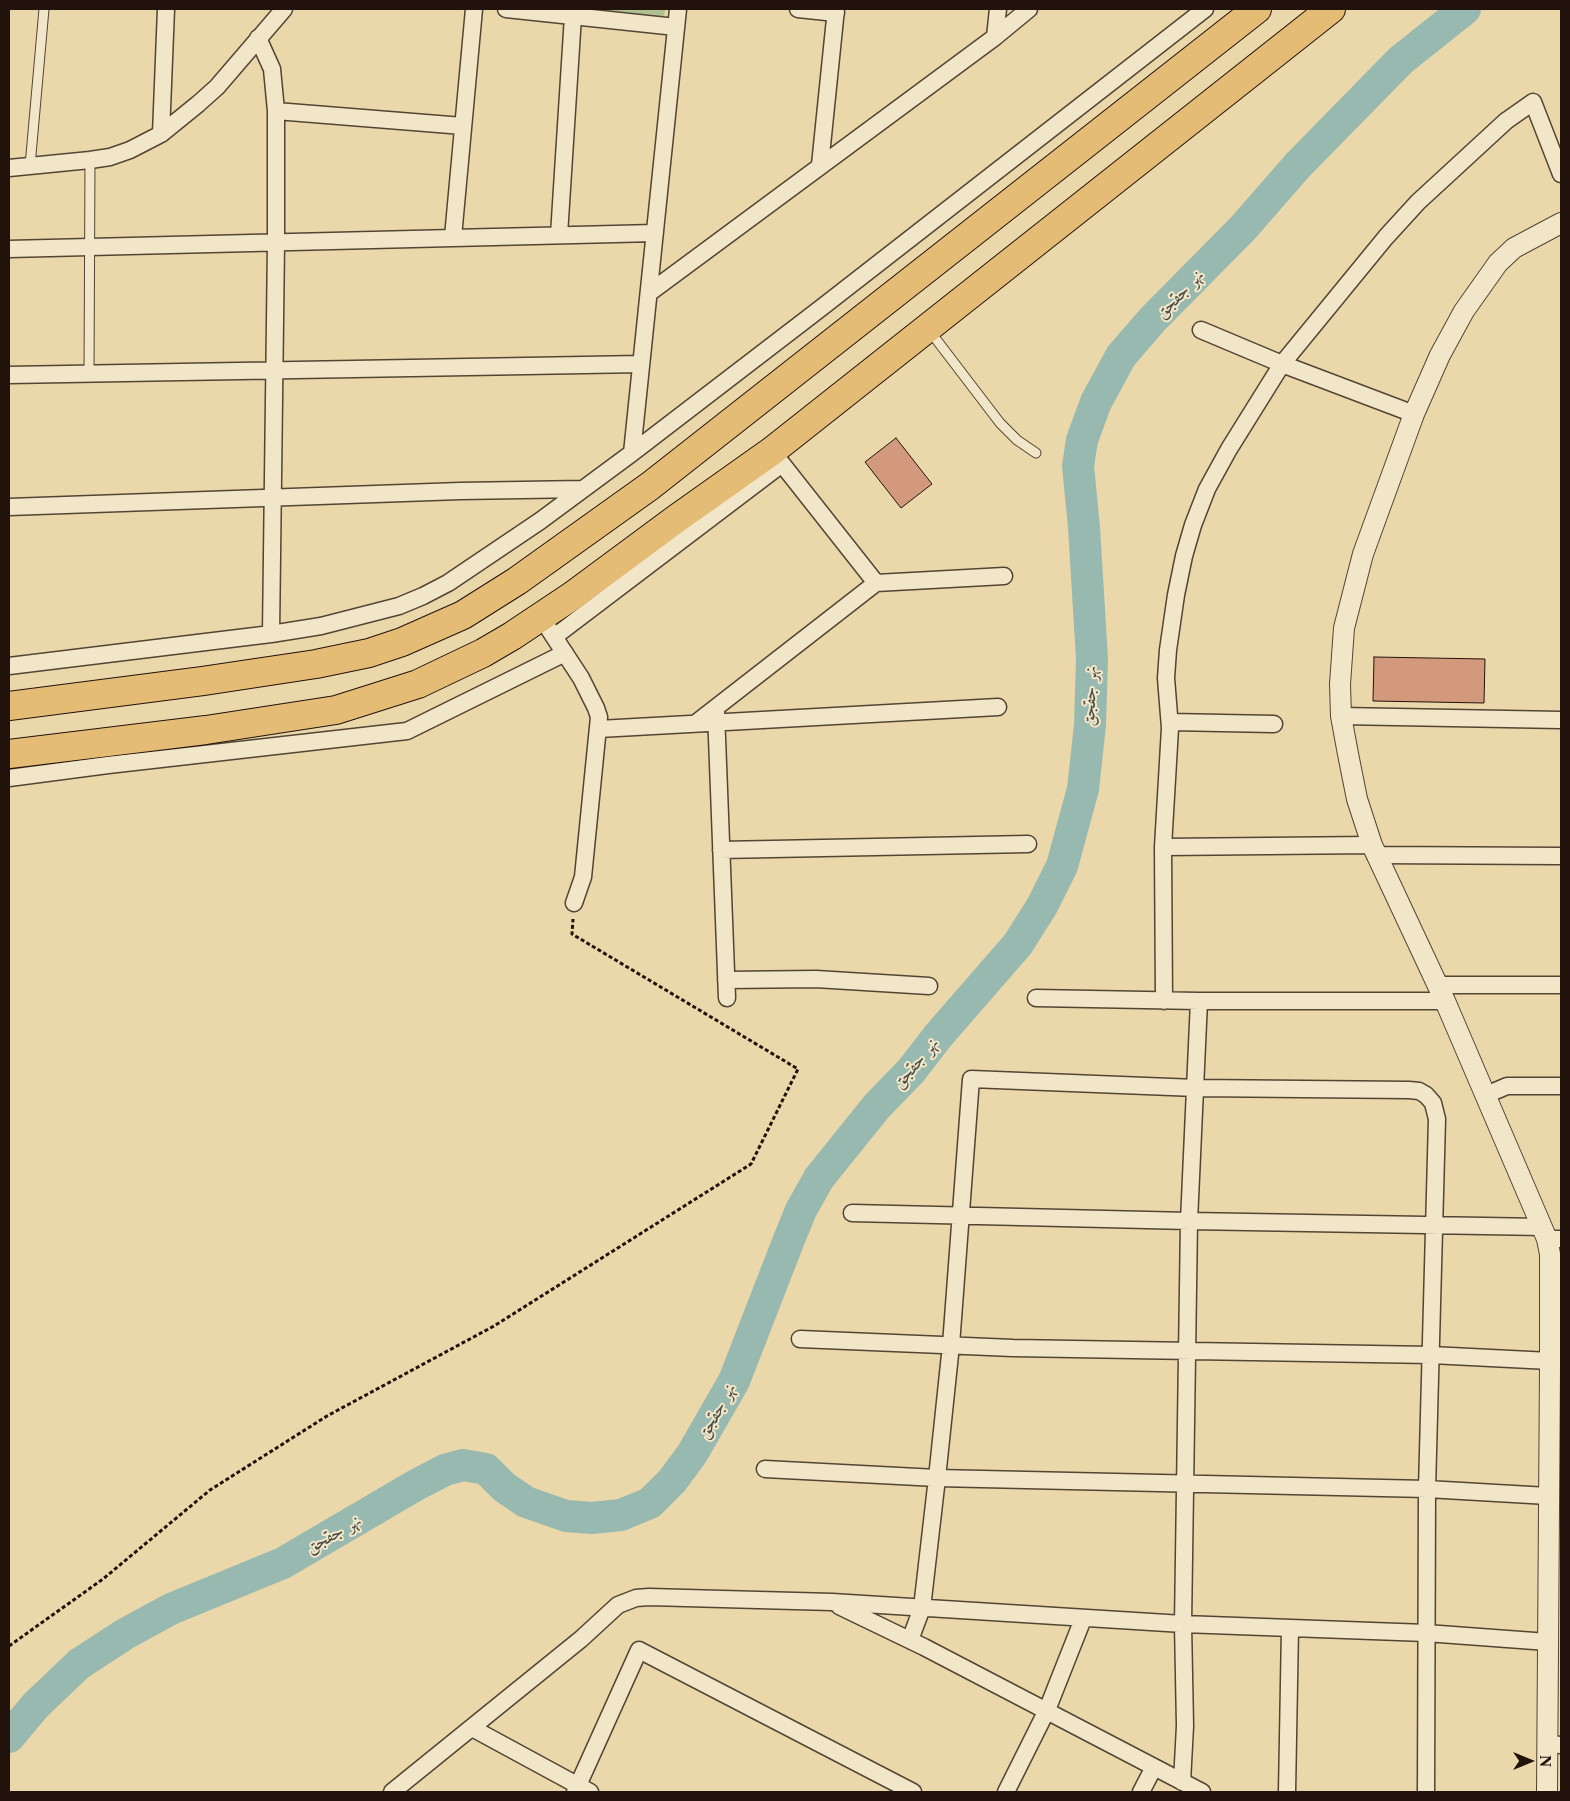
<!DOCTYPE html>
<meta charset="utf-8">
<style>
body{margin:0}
#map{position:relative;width:1570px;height:1801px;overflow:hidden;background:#ead8ab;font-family:"Libre Caslon Text",serif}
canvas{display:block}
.frame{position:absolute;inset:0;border:10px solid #21120c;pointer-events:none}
.north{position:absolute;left:1505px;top:1736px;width:50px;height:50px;-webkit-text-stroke:4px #f1e6c8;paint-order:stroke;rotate:90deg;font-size:14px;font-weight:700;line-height:20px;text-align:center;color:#21120c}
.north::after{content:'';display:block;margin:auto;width:18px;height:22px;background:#21120c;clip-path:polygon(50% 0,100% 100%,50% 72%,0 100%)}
</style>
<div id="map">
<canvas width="1570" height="1801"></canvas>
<div class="frame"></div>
<div class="north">N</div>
</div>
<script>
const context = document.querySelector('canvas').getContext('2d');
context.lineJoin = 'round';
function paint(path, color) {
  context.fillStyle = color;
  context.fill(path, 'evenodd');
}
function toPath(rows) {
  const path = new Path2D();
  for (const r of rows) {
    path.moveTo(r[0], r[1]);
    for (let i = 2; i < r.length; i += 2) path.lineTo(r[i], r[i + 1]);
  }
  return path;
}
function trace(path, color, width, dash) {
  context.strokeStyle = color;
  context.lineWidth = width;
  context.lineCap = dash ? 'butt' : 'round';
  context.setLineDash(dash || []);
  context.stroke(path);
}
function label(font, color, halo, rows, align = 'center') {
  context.font = font + ' "Libre Caslon Text",Amiri,serif';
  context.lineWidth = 4;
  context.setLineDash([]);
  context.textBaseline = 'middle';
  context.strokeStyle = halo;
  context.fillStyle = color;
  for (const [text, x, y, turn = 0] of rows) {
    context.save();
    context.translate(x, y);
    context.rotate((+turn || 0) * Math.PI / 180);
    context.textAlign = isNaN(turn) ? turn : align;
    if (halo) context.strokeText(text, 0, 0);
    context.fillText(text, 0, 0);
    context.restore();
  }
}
paint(toPath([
 [609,9,665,9,664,19,608,13]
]), '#b0c08e');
trace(toPath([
 [9,1737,36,1705,79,1664,125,1634,171,1609,283,1563,416,1485,445,1470,463,1465,486,1469,504,1487,526,1502,566,1516,592,1518,621,1515,650,1503,672,1481,692,1454,734,1381,788,1242,801,1210,819,1178,877,1106,911,1071,938,1036,1018,944,1042,906,1062,866,1083,789,1090,725,1092,659,1084,527,1078,466,1082,440,1096,402,1121,356,1153,319,1243,228,1298,165,1401,60,1465,9]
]), '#98b9af', 32);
const building = toPath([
 [896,438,932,484,901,508,865,462,896,438],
 [1374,657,1485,659,1484,703,1373,701,1374,657]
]);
paint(building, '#d3997c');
trace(building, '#21120c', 1);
const service = toPath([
 [30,166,44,9],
 [929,330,1000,423,1017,440,1036,453],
 [89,374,90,160]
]);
const minor = toPath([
 [506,9,676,27],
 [798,9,836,13],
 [995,37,998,9],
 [258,38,272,69,276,111,276,243,271,634],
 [276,111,463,126],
 [161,134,166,9],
 [820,165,836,9],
 [9,168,90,160,110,157,130,150,161,134,198,104,217,87,284,9],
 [559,235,573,16],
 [453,237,474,9],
 [9,249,655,233],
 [649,293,995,37,1029,9],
 [1201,330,1282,364,1414,414],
 [9,375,641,364],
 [632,453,678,9],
 [775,455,876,583],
 [9,507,460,491,583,489],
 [541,617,581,678,596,708,599,717,583,877,574,903],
 [554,637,782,464],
 [9,666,271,634,321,626,399,606,423,596,448,583,540,521,632,453,821,308,1205,9],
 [716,712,727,998],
 [1341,716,1561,720],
 [1170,722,1274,724],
 [696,723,876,583,1004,576],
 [599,729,998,707],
 [9,778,108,765,407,731,565,653],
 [1163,847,1372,845],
 [721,850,1028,844],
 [1375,855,1561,856],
 [726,980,816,979,929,986],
 [1437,985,1561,985],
 [1036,998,1199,1001,1445,1001],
 [1164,1001,1163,847,1170,728,1166,678,1168,650,1176,595,1184,556,1193,525,1207,489,1229,449,1282,364,1386,237,1418,202,1506,121,1533,102,1561,174],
 [1486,1095,1507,1086,1561,1086],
 [852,1213,1189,1221,1543,1227],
 [1547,1239,1561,1239],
 [800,1339,1013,1348,1431,1355,1550,1361],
 [765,1469,937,1478,1427,1489,1548,1496],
 [839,1606,924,1647,1202,1792],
 [910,1640,922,1608,937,1478,951,1345,971,1079,1196,1088,1409,1090,1419,1091,1426,1095,1433,1103,1437,1119,1427,1489,1426,1792],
 [472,1728,590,1792],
 [1548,1744,1561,1745],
 [1182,1782,1185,1726,1183,1624,1189,1221,1199,1001],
 [392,1792,581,1639,618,1605,636,1598,649,1597,832,1602,1183,1624,1426,1633,1548,1642],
 [575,1792,639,1650,913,1792],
 [1006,1792,1047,1710,1083,1619],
 [1141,1792,1154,1767],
 [1287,1792,1290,1628]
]);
const tertiary = toPath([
 [1547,1792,1550,1367,1550,1254,1547,1239,1445,1001,1372,845,1357,799,1348,754,1341,716,1340,684,1344,628,1363,554,1414,414,1440,355,1464,311,1498,263,1514,248,1561,223]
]);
const trunk = toPath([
 [9,706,203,681,316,664,369,653,402,642,463,615,517,581,650,486,1257,9],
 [9,754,206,730,336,710,418,684,483,653,512,636,572,596,676,519,772,451,1331,9]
]);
trace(service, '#534434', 11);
trace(minor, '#534434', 19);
trace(tertiary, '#534434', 22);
trace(trunk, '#21120c', 30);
trace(toPath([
 [9,1646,103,1579,210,1490,327,1416,494,1326,751,1164,798,1069,572,934,573,919]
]), '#21120c', 3, [4, 2.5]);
trace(service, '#f1e6c8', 9);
trace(minor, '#f1e6c8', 16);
trace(tertiary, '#f1e6c8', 20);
trace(trunk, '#e5bc76', 28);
label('italic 18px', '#4b4c45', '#f1e6c8', [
 ["نهر جقجق",1180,294,-46],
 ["نهر جقجق",1090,696,-88],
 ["نهر جقجق",916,1063,-50],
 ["نهر جقجق",717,1411,-61],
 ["نهر جقجق",334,1534,-30]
]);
</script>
